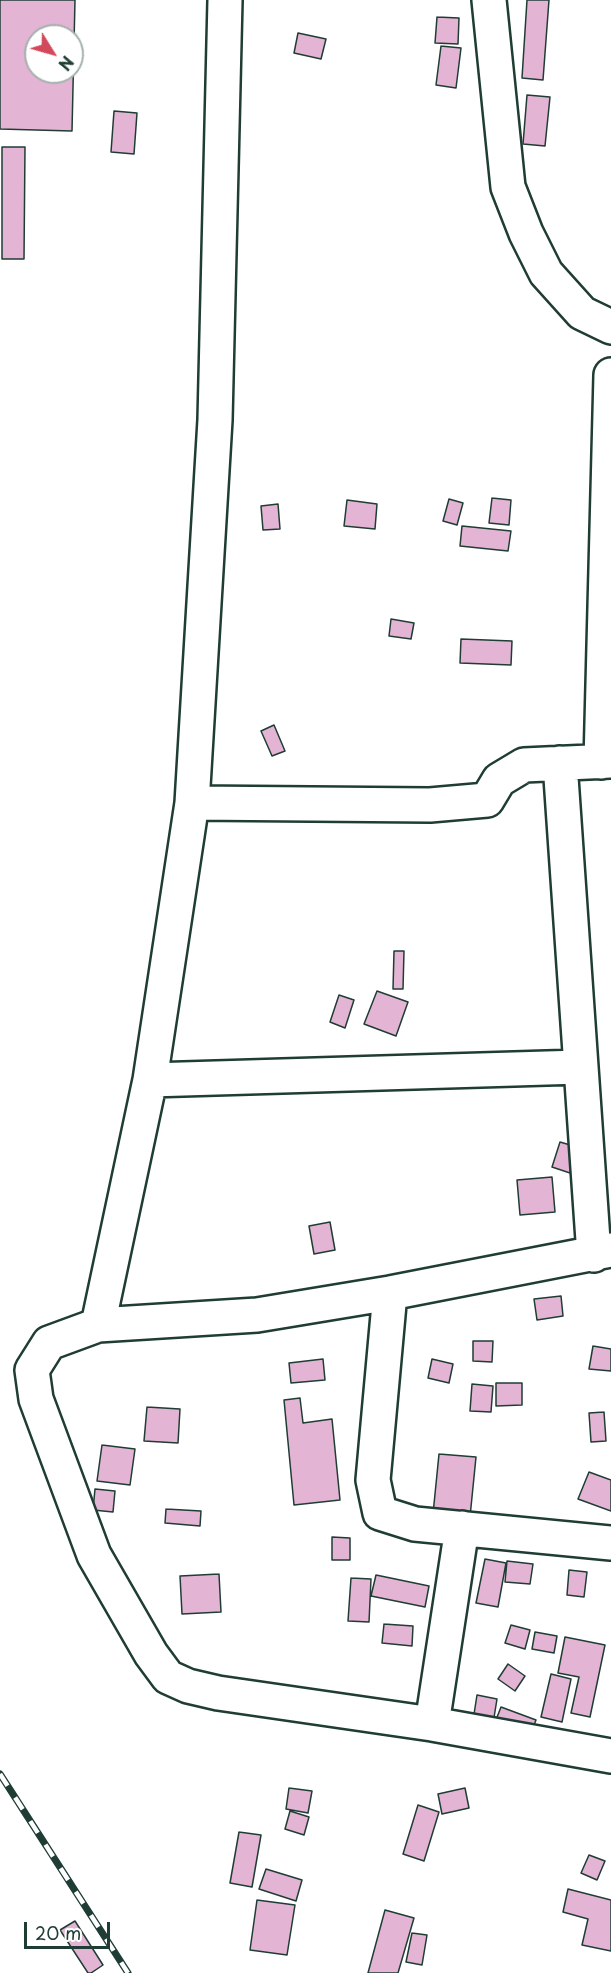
<!DOCTYPE html>
<style>
body{margin:0}
#map{position:relative;width:611px;height:1973px;overflow:hidden;background:#fff;font-family:"Playpen Sans",sans-serif}
canvas{display:block}
.north{position:absolute;left:24px;top:24px;width:60px;height:60px;box-sizing:border-box;background:#fff;border:2px solid #a5b1ae;border-radius:50%;rotate:127deg;font-size:16px;font-weight:700;line-height:24px;text-align:center;color:#1f3d34}
.north::after{content:'';display:block;margin:auto;width:21px;height:27px;background:#d1495b;clip-path:polygon(50% 0,100% 100%,50% 72%,0 100%)}
.scale{position:absolute;left:24px;top:1922px;width:86px;height:27px;box-sizing:border-box;border:3px solid #1f3d34;border-top:0;padding-left:8px;font-size:18px;line-height:21px;white-space:nowrap;color:#1f3d34;-webkit-text-stroke:4px #fff;paint-order:stroke}
</style>
<div id="map">
<canvas width="611" height="1973"></canvas>
<div class="north">N</div>
<div class="scale">20 m</div>
</div>
<script>
const context = document.querySelector('canvas').getContext('2d');
context.lineJoin = 'round';
function paint(path, color) {
  context.fillStyle = color;
  context.fill(path, 'evenodd');
}
function toPath(rows) {
  const path = new Path2D();
  for (const r of rows) {
    path.moveTo(r[0], r[1]);
    for (let i = 2; i < r.length; i += 2) path.lineTo(r[i], r[i + 1]);
  }
  return path;
}
function trace(path, color, width, dash) {
  context.strokeStyle = color;
  context.lineWidth = width;
  context.lineCap = dash ? 'butt' : 'round';
  context.setLineDash(dash || []);
  context.stroke(path);
}
const building = toPath([
 [0,0,75,0,72,131,0,129,0,0],
 [36,36,72,36,72,72,36,72,36,36],
 [527,0,549,0,543,80,522,78,527,0],
 [437,17,459,18,458,44,435,43,437,17],
 [298,33,326,39,321,59,294,53,298,33],
 [441,46,461,48,456,88,436,85,441,46],
 [527,95,550,97,545,146,523,144,527,95],
 [114,111,137,113,134,154,111,152,114,111],
 [2,147,25,147,24,259,2,259,2,147],
 [492,498,511,500,509,525,489,523,492,498],
 [449,499,463,503,457,525,443,521,449,499],
 [347,500,377,504,375,529,344,526,347,500],
 [278,504,280,529,263,530,261,506,278,504],
 [462,526,511,531,508,551,460,546,462,526],
 [391,619,414,623,411,639,389,636,391,619],
 [461,639,512,641,511,665,460,663,461,639],
 [274,725,285,751,272,756,261,731,274,725],
 [394,951,404,951,403,989,393,989,394,951],
 [377,991,408,1002,396,1036,364,1024,377,991],
 [339,995,354,1000,345,1028,330,1022,339,995],
 [560,1142,577,1147,570,1173,552,1167,560,1142],
 [552,1177,555,1212,520,1215,517,1180,552,1177],
 [330,1222,335,1250,314,1254,309,1226,330,1222],
 [561,1296,563,1316,537,1320,534,1299,561,1296],
 [473,1341,493,1341,492,1362,473,1361,473,1341],
 [593,1346,611,1349,611,1371,589,1369,593,1346],
 [323,1359,325,1380,291,1383,289,1363,323,1359],
 [432,1359,453,1364,449,1383,428,1378,432,1359],
 [496,1383,522,1383,522,1405,496,1406,496,1383],
 [472,1384,493,1386,491,1412,470,1411,472,1384],
 [300,1398,303,1423,332,1419,340,1500,294,1505,284,1400,300,1398],
 [147,1407,180,1409,178,1443,144,1441,147,1407],
 [604,1412,606,1441,591,1442,589,1413,604,1412],
 [102,1445,135,1449,130,1485,97,1481,102,1445],
 [439,1454,476,1457,470,1517,433,1514,439,1454],
 [589,1472,611,1480,611,1511,578,1499,589,1472],
 [95,1489,115,1491,113,1512,93,1510,95,1489],
 [166,1509,201,1511,200,1526,165,1523,166,1509],
 [332,1537,350,1538,350,1560,332,1560,332,1537],
 [485,1559,506,1563,498,1607,476,1603,485,1559],
 [507,1561,533,1564,530,1584,505,1582,507,1561],
 [569,1570,587,1572,584,1597,567,1595,569,1570],
 [219,1574,221,1612,182,1614,180,1576,219,1574],
 [376,1575,429,1586,425,1607,371,1596,376,1575],
 [351,1578,371,1579,369,1622,348,1621,351,1578],
 [384,1624,413,1626,412,1646,382,1643,384,1624],
 [511,1625,530,1630,525,1649,505,1643,511,1625],
 [535,1632,557,1636,554,1653,532,1649,535,1632],
 [565,1637,605,1645,590,1717,571,1713,579,1677,558,1673,565,1637],
 [508,1664,525,1676,515,1691,498,1679,508,1664],
 [551,1674,571,1679,562,1722,541,1717,551,1674],
 [477,1695,497,1699,492,1730,472,1727,477,1695],
 [501,1707,536,1720,529,1738,494,1725,501,1707],
 [289,1788,312,1791,308,1813,286,1809,289,1788],
 [465,1788,469,1808,442,1814,438,1794,465,1788],
 [418,1805,439,1812,424,1861,403,1854,418,1805],
 [290,1811,309,1817,304,1835,285,1829,290,1811],
 [239,1832,261,1835,252,1887,230,1883,239,1832],
 [589,1855,605,1861,597,1880,581,1873,589,1855],
 [266,1869,302,1880,296,1901,259,1889,266,1869],
 [568,1889,611,1900,611,1951,582,1945,588,1919,563,1912,568,1889],
 [257,1900,295,1905,287,1955,250,1950,257,1900],
 [385,1910,414,1918,398,1973,368,1973,385,1910],
 [75,1921,103,1965,91,1973,88,1973,60,1930,75,1921],
 [412,1933,427,1935,422,1965,406,1962,412,1933]
]);
paint(building, '#e4b4d4');
trace(building, '#1f3d34', 1.5);
const minor = toPath([
 [489,0,508,187,526,233,546,273,582,313,611,327],
 [601,762,611,375],
 [560,763,594,1255],
 [192,803,430,805,487,800,499,780,524,765,611,761],
 [150,1080,580,1067],
 [611,1250,390,1293,257,1315,98,1325,49,1343,32,1370,36,1399,94,1555,151,1654,168,1677,188,1686,218,1693,432,1724,611,1756],
 [390,1293,373,1480,380,1513,415,1524,611,1543],
 [98,1325,150,1080,192,803,215,420,225,0],
 [432,1724,462,1528]
]);
trace(minor, '#1f3d34', 38);
trace(minor, '#fff', 33);
const rail = toPath([
 [0,1774,128,1973]
]);
trace(rail, '#1f3d34', 7);
trace(rail, '#fff', 4.5, [14]);
</script>
